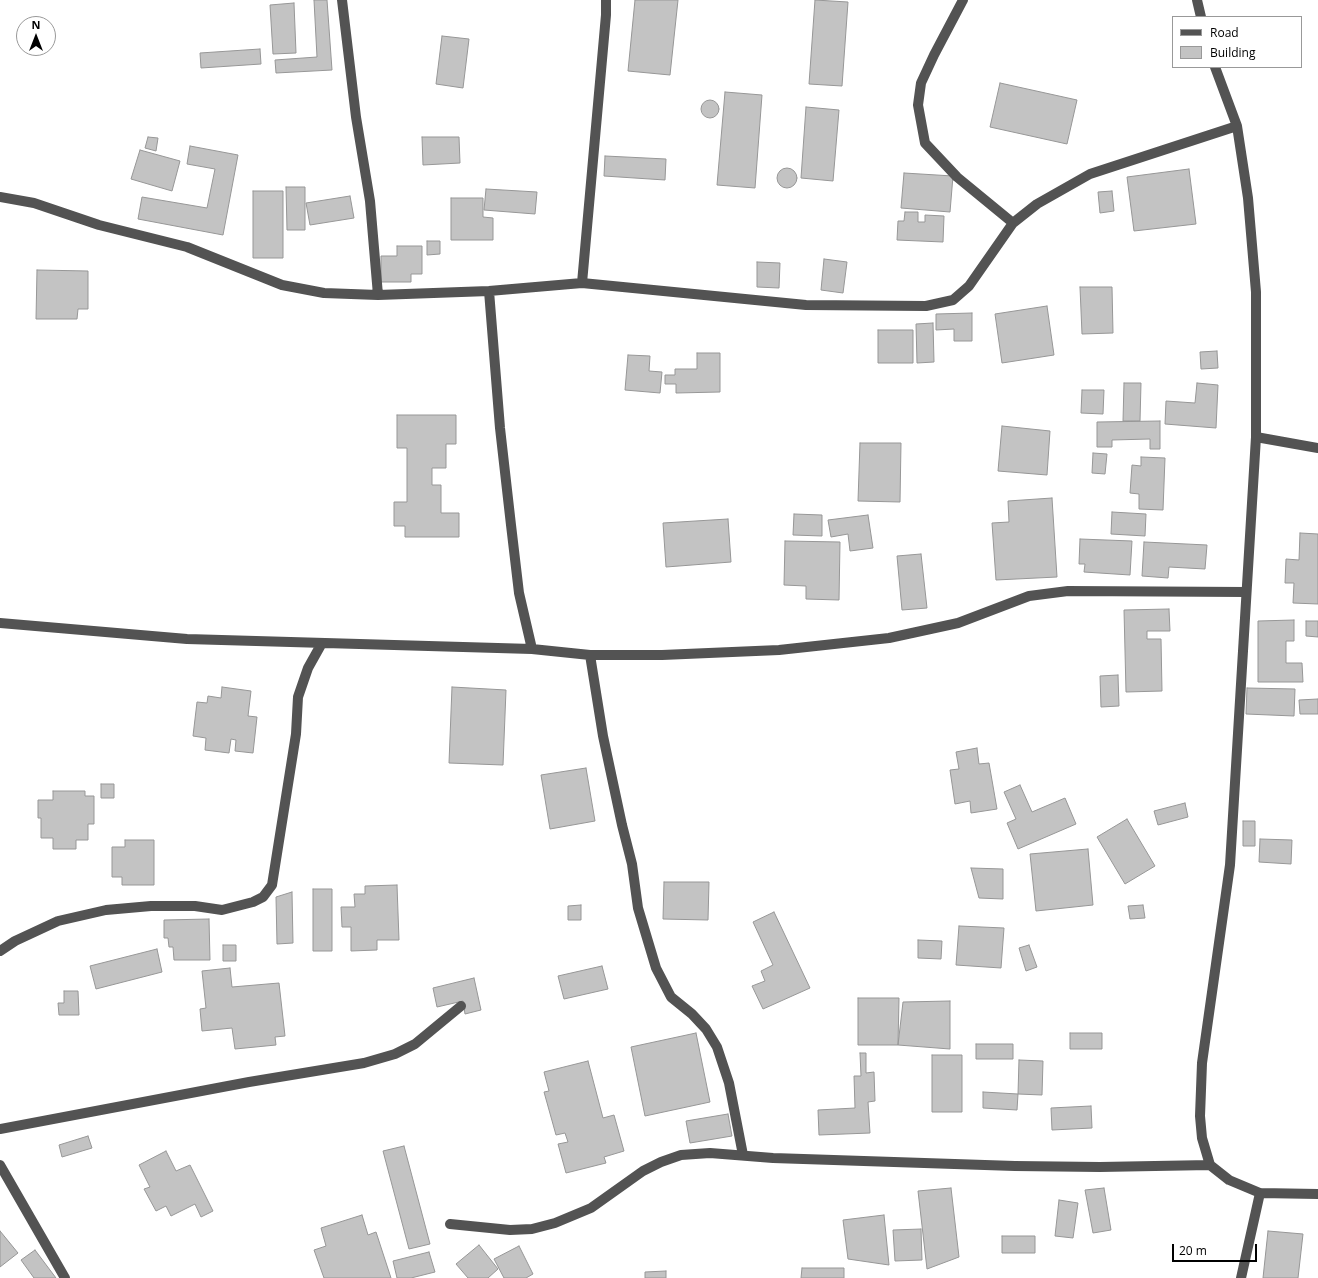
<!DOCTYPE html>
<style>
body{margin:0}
#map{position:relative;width:1318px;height:1278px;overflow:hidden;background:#fff;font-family:"Open Sans",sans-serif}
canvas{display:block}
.legend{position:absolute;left:1172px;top:16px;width:130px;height:52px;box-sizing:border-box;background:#fff;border:1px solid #999;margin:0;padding:5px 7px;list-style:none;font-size:12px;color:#000}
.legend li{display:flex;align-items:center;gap:8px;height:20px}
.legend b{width:20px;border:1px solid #999}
.north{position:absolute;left:16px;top:16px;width:40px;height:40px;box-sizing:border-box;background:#fff;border:1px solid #999;border-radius:50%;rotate:0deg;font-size:11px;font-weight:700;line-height:16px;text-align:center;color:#000}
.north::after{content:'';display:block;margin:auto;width:14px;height:18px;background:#000;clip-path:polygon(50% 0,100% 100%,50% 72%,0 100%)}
.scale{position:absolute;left:1172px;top:1244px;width:85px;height:18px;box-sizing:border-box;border:2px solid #000;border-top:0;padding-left:5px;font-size:12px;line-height:14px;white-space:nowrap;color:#000;-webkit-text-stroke:3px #fff;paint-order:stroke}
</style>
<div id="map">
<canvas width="1318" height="1278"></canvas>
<ul class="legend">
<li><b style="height:5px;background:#535353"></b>Road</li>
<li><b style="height:11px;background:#c3c3c3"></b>Building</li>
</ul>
<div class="north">N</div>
<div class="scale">20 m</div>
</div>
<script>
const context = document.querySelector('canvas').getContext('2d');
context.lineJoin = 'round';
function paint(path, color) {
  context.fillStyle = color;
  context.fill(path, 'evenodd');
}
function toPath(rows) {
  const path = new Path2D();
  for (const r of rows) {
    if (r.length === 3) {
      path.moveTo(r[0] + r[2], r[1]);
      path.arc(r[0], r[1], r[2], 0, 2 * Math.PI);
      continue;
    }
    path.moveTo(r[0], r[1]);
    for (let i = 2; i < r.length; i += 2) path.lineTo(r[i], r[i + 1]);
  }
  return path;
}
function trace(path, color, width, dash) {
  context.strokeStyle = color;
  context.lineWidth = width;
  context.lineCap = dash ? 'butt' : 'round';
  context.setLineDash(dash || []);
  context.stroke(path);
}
const building = toPath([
 [314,0,327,0,332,70,276,73,275,60,317,57,314,0],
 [635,0,678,0,670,75,628,71,635,0],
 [815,0,848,2,842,86,809,84,815,0],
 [294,3,296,53,273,54,270,5,294,3],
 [442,36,469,39,463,88,436,84,442,36],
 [260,49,261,64,201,68,200,53,260,49],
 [1000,83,1077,100,1067,144,990,127,1000,83],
 [725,92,762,95,755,188,717,185,725,92],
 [710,109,9],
 [806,107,839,110,833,181,801,178,806,107],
 [148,137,158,138,156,151,145,148,148,137],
 [422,137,459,137,460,163,423,165,422,137],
 [190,146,238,155,223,235,138,219,142,197,207,208,215,169,187,164,190,146],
 [140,150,180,161,172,191,131,179,140,150],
 [605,156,666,159,665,180,604,176,605,156],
 [787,178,10],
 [1189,169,1196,224,1134,231,1127,177,1189,169],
 [904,173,953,176,950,212,901,208,904,173],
 [286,187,305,187,305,230,287,230,286,187],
 [486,189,537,192,535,214,484,210,486,189],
 [253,191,283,191,283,258,253,258,253,191],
 [1112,191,1114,211,1100,213,1098,192,1112,191],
 [350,196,354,218,310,225,306,203,350,196],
 [451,198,483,198,483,217,493,218,493,240,451,240,451,198],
 [905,212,918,212,918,222,925,222,925,215,944,216,943,242,897,240,898,221,904,221,905,212],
 [427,241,440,241,440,254,427,255,427,241],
 [397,246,422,246,422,274,411,274,411,282,381,282,381,256,397,256,397,246],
 [824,259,847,262,843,293,821,290,824,259],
 [757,262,780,263,779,288,757,287,757,262],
 [37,270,88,271,88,309,78,309,77,319,36,319,37,270],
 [1080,287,1112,287,1113,333,1082,334,1080,287],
 [1047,306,1054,355,1002,363,995,314,1047,306],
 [972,313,972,341,954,341,954,329,936,330,936,314,972,313],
 [933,323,934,362,917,363,916,324,933,323],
 [878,330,913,330,913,363,878,363,878,330],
 [1217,351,1218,368,1201,369,1200,352,1217,351],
 [697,353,720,353,720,392,676,393,676,384,665,384,665,375,675,375,675,369,697,369,697,353],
 [628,355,650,356,649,371,662,372,660,393,625,390,628,355],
 [1124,383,1141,383,1140,421,1123,421,1124,383],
 [1197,383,1218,385,1216,428,1165,424,1166,401,1195,403,1197,383],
 [1082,390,1104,390,1103,414,1081,413,1082,390],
 [397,415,456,415,456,444,446,444,446,468,432,468,432,485,441,485,441,513,459,513,459,537,405,537,405,526,394,526,394,502,407,502,407,448,397,448,397,415],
 [1160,421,1160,449,1150,449,1150,439,1112,440,1112,447,1097,447,1097,422,1160,421],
 [1002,426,1050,431,1047,475,998,471,1002,426],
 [860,443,901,443,900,502,858,501,860,443],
 [1093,453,1107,454,1105,474,1092,473,1093,453],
 [1141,457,1165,458,1163,510,1139,509,1139,494,1130,493,1132,465,1141,466,1141,457],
 [1052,498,1057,577,996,580,992,523,1009,522,1008,501,1052,498],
 [1112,512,1146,514,1145,536,1111,534,1112,512],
 [794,514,822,515,822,536,793,535,794,514],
 [868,515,873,548,850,551,848,534,831,537,828,520,868,515],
 [728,519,731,562,666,567,663,523,728,519],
 [1300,533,1318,534,1318,604,1293,603,1294,583,1285,583,1286,559,1299,560,1300,533],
 [1080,539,1132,541,1130,575,1084,572,1085,564,1079,564,1080,539],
 [785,541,840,542,839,600,806,599,806,586,784,585,785,541],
 [1144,542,1207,545,1205,569,1169,567,1168,578,1142,576,1144,542],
 [921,554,927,608,902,610,897,556,921,554],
 [1169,609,1170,631,1147,631,1147,639,1161,639,1162,691,1126,692,1124,610,1169,609],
 [1294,620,1294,641,1286,641,1286,663,1302,663,1303,682,1258,682,1258,621,1294,620],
 [1306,621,1318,621,1318,637,1306,636,1306,621],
 [1118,675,1119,706,1101,707,1100,676,1118,675],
 [222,687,251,691,248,716,257,717,253,753,235,751,236,740,231,739,229,753,205,750,206,738,193,736,197,702,207,703,208,696,221,698,222,687],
 [452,687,506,690,503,765,449,763,452,687],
 [1247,688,1295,689,1294,716,1246,714,1247,688],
 [1318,699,1318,714,1300,714,1299,700,1318,699],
 [977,748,979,764,989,763,997,809,971,813,970,801,955,804,950,770,959,769,956,752,977,748],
 [586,768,595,821,550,829,541,775,586,768],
 [101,784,114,784,114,798,101,798,101,784],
 [1020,785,1032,812,1065,798,1076,824,1018,849,1007,823,1016,819,1004,792,1020,785],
 [53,791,85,791,85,796,94,796,94,824,88,824,88,840,76,840,76,849,53,849,53,838,41,838,41,818,38,818,38,800,53,800,53,791],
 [1185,803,1188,817,1158,825,1154,811,1185,803],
 [1127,819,1155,866,1125,884,1097,837,1127,819],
 [1243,821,1255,821,1255,846,1243,846,1243,821],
 [1260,839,1292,840,1291,864,1259,862,1260,839],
 [125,840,154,840,154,885,122,885,122,877,112,877,112,847,125,847,125,840],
 [1088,849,1093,905,1036,911,1030,854,1088,849],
 [971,868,1003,869,1003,899,979,898,971,868],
 [664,882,709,882,708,920,663,919,664,882],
 [397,885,399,940,377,940,377,950,351,951,351,927,342,927,341,907,355,907,354,894,365,894,365,886,397,885],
 [313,889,332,889,332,951,313,951,313,889],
 [292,892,293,943,277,944,276,897,292,892],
 [581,905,581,920,568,920,568,906,581,905],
 [1143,905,1145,918,1130,919,1128,906,1143,905],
 [774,912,810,988,763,1009,752,986,765,981,761,971,773,965,753,922,774,912],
 [209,919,210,960,174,960,173,947,169,947,168,938,164,938,164,920,209,919],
 [959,926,1004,928,1001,968,956,965,959,926],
 [918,940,942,941,941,959,918,958,918,940],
 [223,945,236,945,236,961,223,961,223,945],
 [1029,945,1037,967,1026,971,1019,948,1029,945],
 [157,949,162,972,96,989,90,966,157,949],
 [602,966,608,989,564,999,558,976,602,966],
 [230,968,232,987,279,983,285,1036,275,1037,276,1045,235,1049,232,1028,202,1031,200,1009,206,1008,202,971,230,968],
 [474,978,481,1010,465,1014,463,1001,437,1007,433,988,474,978],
 [64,991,78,991,79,1015,59,1015,58,1003,64,1003,64,991],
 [858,998,899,998,898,1045,858,1045,858,998],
 [950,1001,950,1049,898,1045,903,1002,950,1001],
 [696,1033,710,1102,645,1116,631,1047,696,1033],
 [1070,1033,1102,1033,1102,1049,1070,1049,1070,1033],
 [976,1044,1013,1044,1013,1059,976,1059,976,1044],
 [860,1053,866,1053,866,1073,874,1072,875,1101,868,1102,870,1133,819,1135,818,1110,855,1108,854,1076,861,1076,860,1053],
 [932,1055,962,1055,962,1112,932,1112,932,1055],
 [1019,1060,1043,1061,1042,1095,1018,1094,1019,1060],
 [588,1061,603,1118,614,1115,624,1151,604,1157,606,1163,566,1173,558,1144,568,1142,565,1133,556,1135,544,1092,549,1091,544,1072,588,1061],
 [983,1092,1018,1094,1017,1110,983,1108,983,1092],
 [1091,1106,1092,1128,1052,1130,1051,1108,1091,1106],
 [728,1114,732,1136,690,1143,686,1121,728,1114],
 [88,1136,92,1148,62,1157,59,1145,88,1136],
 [404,1146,430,1244,409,1249,383,1151,404,1146],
 [166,1151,176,1171,190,1165,213,1211,201,1217,195,1204,171,1216,166,1206,156,1211,144,1189,150,1187,139,1165,166,1151],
 [951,1188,959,1257,927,1269,918,1191,951,1188],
 [1104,1188,1111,1230,1093,1233,1085,1190,1104,1188],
 [1059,1200,1078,1203,1073,1238,1055,1236,1059,1200],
 [362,1215,368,1235,376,1232,391,1278,324,1278,314,1250,326,1246,321,1228,362,1215],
 [884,1215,889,1265,848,1259,843,1220,884,1215],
 [921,1229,922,1260,895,1261,893,1230,921,1229],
 [0,1231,18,1253,0,1267,0,1231],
 [1268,1231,1303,1234,1298,1278,1263,1278,1268,1231],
 [1002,1236,1035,1236,1035,1253,1002,1253,1002,1236],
 [479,1245,498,1269,488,1278,468,1278,456,1264,479,1245],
 [519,1246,533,1274,526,1278,504,1278,494,1259,519,1246],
 [35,1250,56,1278,34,1278,21,1260,35,1250],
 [429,1252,435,1272,411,1278,397,1278,393,1261,429,1252],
 [802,1268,844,1268,844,1278,801,1278,802,1268],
 [666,1271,666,1278,645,1278,645,1272,666,1271]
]);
paint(building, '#c3c3c3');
trace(building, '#979797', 1);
trace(toPath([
 [342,0,356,117,370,201,378,295],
 [963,0,934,55,921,83,918,105,925,143,957,177,1013,223],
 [1197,0,1201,17],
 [1215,67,1237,126,1248,198,1256,292,1256,437,1230,865,1202,1063,1200,1116,1202,1138,1210,1165,1229,1180,1260,1193,1318,1194],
 [0,197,34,203,99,225,187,247,282,285,324,293,378,295,489,291,582,283,806,305,926,306,953,300,969,286,1013,223,1037,204,1090,174,1237,126],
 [582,283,606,15,606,0],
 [489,291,500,428,511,525,519,593,532,649],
 [1256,437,1318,448],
 [0,623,187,639,532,649,590,655,662,655,779,650,889,638,958,623,1029,596,1068,591,1246,592],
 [590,655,603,736,622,825,632,864,638,908,656,968,671,997,692,1014,706,1029,717,1047,729,1083,743,1155],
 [0,951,15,941,58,921,106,910,151,906,195,906,222,910,253,902,263,897,272,885,296,734,298,697,308,668,322,643],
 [0,1129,249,1082,364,1063,395,1054,415,1044,461,1006],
 [0,1165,65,1278],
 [450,1224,510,1230,532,1229,555,1223,591,1208,643,1171,661,1162,681,1155,710,1153,773,1158,1015,1166,1100,1167,1210,1165],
 [1241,1278,1260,1193]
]), '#535353', 10);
</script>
